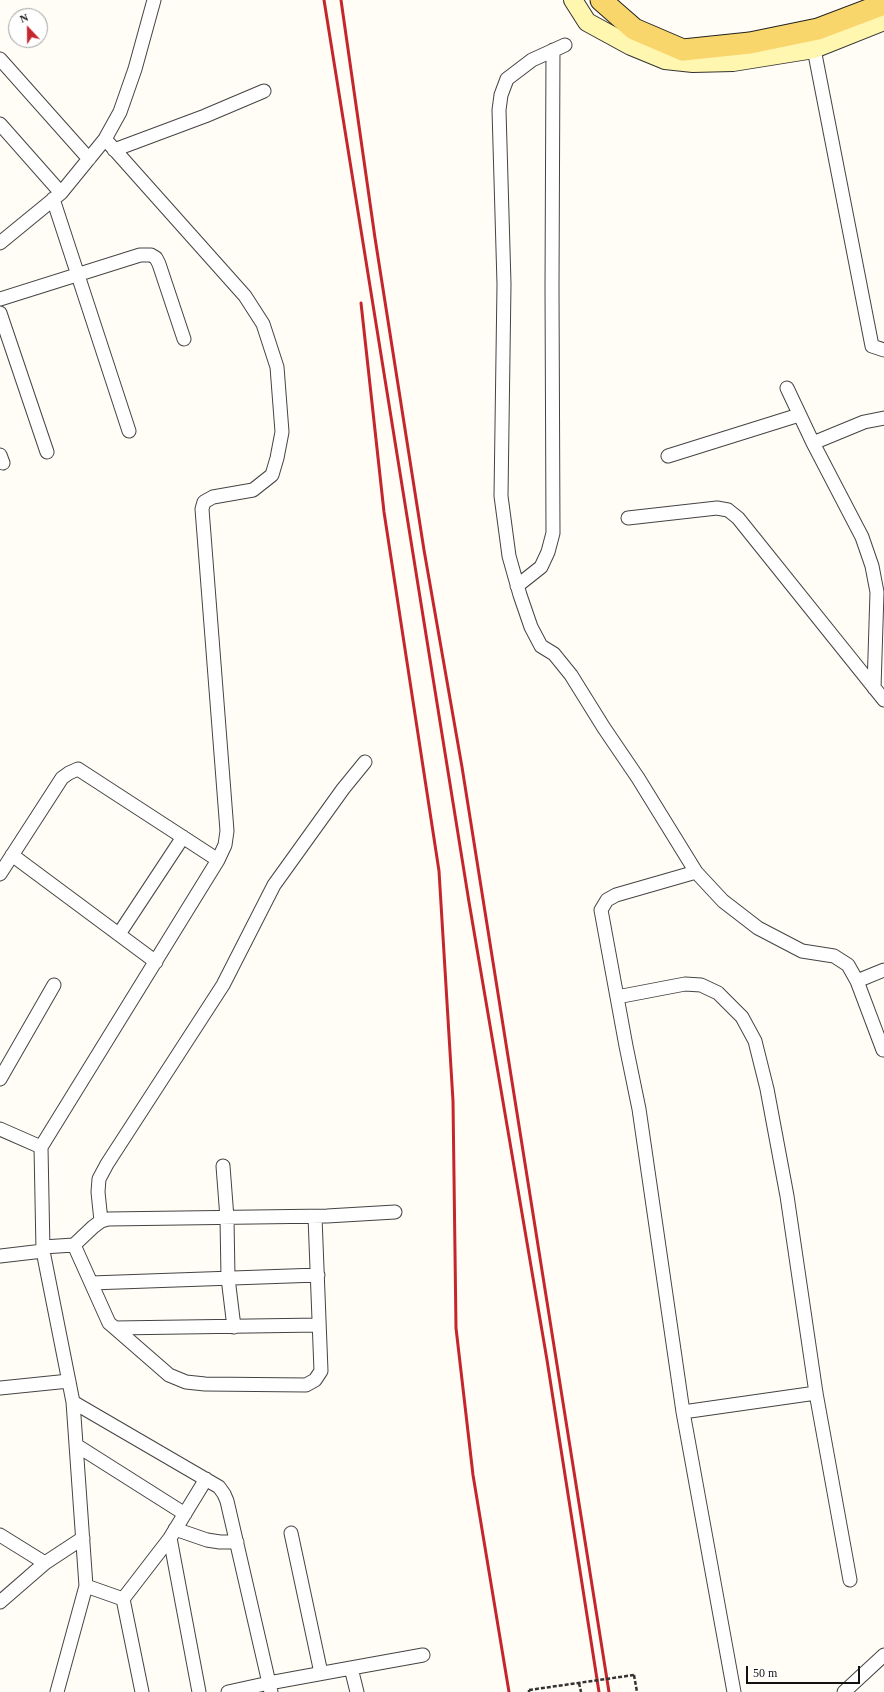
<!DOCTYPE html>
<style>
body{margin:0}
#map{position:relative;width:884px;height:1692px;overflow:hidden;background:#fffdf5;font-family:Georgia,serif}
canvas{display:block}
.north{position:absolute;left:8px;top:8px;width:40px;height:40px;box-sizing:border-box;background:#fff;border:1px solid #a0a0a0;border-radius:50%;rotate:338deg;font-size:11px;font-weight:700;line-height:16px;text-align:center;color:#111}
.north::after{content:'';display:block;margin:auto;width:14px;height:18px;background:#c4262e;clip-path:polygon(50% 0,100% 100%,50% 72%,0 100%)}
.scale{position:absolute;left:746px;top:1666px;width:114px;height:18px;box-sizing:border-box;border:2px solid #111;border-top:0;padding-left:5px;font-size:12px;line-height:14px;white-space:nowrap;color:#111;-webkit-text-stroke:3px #fff;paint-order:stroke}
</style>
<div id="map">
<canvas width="884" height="1692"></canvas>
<div class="north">N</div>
<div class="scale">50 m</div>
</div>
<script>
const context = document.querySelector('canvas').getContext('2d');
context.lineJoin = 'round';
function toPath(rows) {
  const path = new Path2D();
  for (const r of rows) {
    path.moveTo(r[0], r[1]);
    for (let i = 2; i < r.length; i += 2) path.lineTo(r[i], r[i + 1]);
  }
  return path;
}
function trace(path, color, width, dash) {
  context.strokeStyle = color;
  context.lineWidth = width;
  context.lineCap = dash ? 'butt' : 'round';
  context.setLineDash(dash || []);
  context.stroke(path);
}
const street = toPath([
 [565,45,532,60,507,79,501,95,499,110,504,284,501,496,509,556,520,595,531,627,541,646,554,654,571,675,604,728,638,778,696,872,723,901,758,928,802,951,834,956,848,965,857,981,883,1050],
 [814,49,872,346,884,350],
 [0,59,89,159],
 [0,124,61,193],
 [114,150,205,116,264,91],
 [53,199,129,431],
 [0,243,61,193,105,139,120,112,135,69,154,0],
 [0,299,140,255,151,255,156,258,159,264,184,339],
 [0,313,47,452],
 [787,388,813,443,862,537,872,566,877,592,874,688],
 [813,443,864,422,884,418],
 [0,455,3,463],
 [668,456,799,415],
 [628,518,717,508,728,510,738,518,884,700],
 [517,586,541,567,548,552,553,533,552,287,553,50],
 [12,855,156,962],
 [696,872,616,895,607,900,601,910,626,1046,639,1109,683,1412,734,1692],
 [0,874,62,778,69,773,78,769,218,860],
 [119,934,183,837],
 [857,981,884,970],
 [617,997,685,984,701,985,718,993,742,1017,755,1041,767,1089,787,1196,816,1393,850,1580],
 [0,1079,54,985],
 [0,1129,41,1147,43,1251,73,1402,86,1586,57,1692],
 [41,1147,218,860,225,845,227,831,202,509,204,502,213,497,253,490,272,475,277,458,282,432,277,367,263,324,245,296,105,139],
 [223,1166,227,1218,228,1278,234,1327],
 [101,1221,98,1192,99,1179,107,1164,223,985,274,885,343,789,365,762],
 [74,1245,109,1323,115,1328,319,1325],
 [43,1247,74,1245,93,1227,101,1221,108,1219,327,1216,395,1212],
 [0,1256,43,1251],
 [91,1283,318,1275],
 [115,1328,169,1375,186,1382,205,1384,306,1385,315,1380,321,1371,315,1217],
 [0,1388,69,1381],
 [73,1402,219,1487,224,1494,227,1501,269,1683,351,1668,357,1692],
 [683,1412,816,1393],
 [76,1445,185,1514],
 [175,1529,207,1540,220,1542,237,1542],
 [291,1533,321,1673],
 [0,1535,45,1563],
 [170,1538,199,1692],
 [86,1586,123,1599,170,1538,206,1479],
 [123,1599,142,1692],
 [0,1602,45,1563,83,1538],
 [351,1668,423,1655],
 [228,1692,269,1683,271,1692],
 [844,1692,884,1655]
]);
const secondary = toPath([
 [573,0,587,22,631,46,665,60,693,63,733,62,814,49,884,21]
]);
const primary = toPath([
 [601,0,634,29,683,50,750,43,818,29,884,4]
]);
trace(street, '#444', 15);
trace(secondary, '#333', 20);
trace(primary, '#222', 23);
trace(toPath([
 [634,1675,637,1692],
 [579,1683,581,1692],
 [529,1690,529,1692]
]), '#333', 2.5, [4, 2]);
trace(street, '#fff', 13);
trace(secondary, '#fff6b0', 18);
trace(primary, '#f9d66b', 21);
trace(toPath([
 [324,0,469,902,547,1360,599,1692],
 [341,0,375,238,424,550,462,767,609,1692],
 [361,303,384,512,439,871,453,1101,456,1328,473,1475,509,1692]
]), '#c4262e', 3);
trace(toPath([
 [529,1690,634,1675]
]), '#333', 2.5, [4, 2]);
</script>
